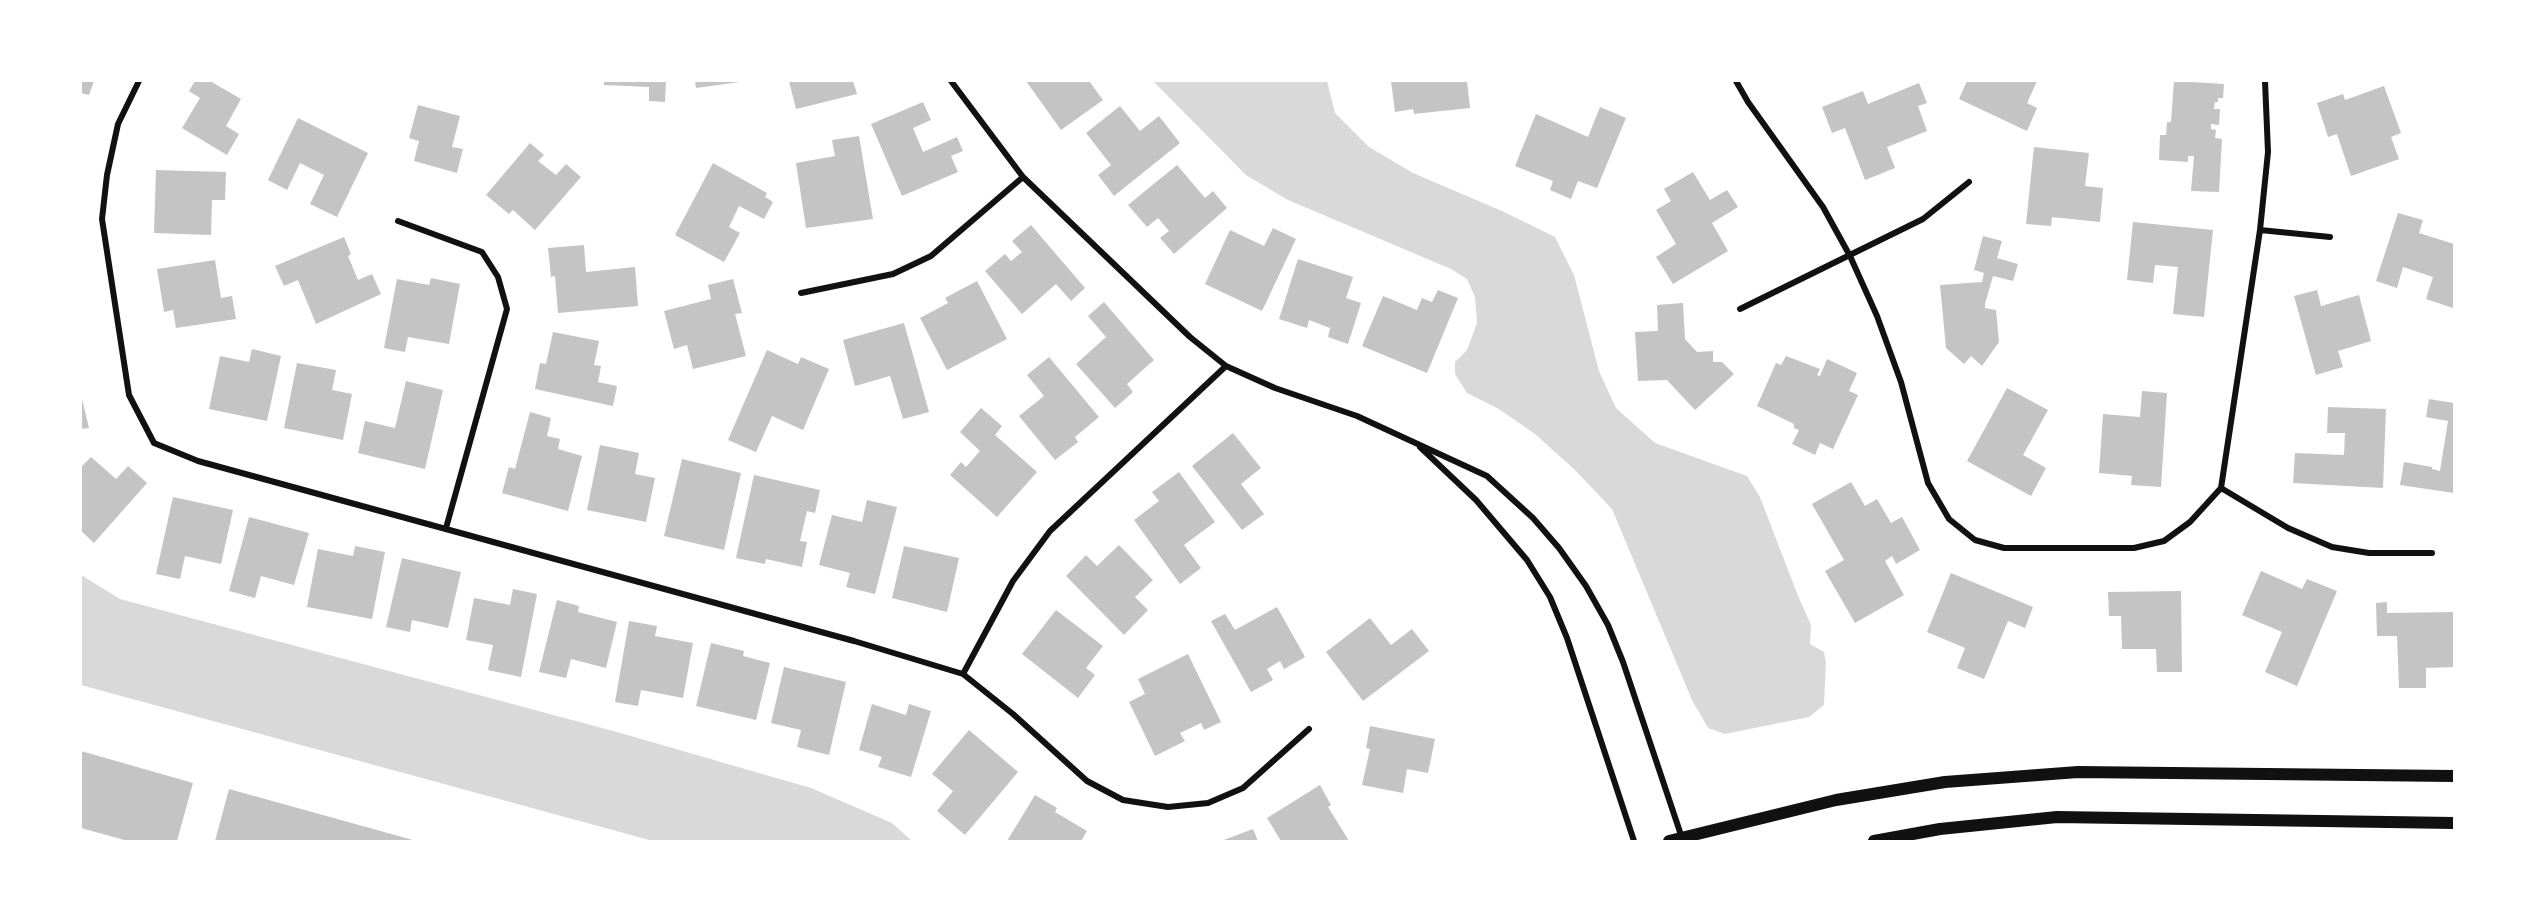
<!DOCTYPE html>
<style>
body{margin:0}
#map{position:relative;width:2535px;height:922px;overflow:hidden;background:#fff;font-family:"Golos Text",sans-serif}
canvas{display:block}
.frame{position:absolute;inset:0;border:82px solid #fff;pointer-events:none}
</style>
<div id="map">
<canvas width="2535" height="922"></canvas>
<div class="frame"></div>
</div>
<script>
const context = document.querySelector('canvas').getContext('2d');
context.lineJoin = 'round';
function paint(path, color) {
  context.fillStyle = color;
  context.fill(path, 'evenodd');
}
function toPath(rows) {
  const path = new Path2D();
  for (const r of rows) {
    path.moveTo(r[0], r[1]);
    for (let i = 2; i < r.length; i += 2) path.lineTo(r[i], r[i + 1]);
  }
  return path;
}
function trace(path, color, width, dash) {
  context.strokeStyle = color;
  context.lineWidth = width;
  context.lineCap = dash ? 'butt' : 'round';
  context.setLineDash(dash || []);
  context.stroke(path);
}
paint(toPath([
 [1153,81,1327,81,1335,113,1369,147,1413,173,1502,211,1555,237,1574,275,1599,371,1616,408,1655,443,1747,476,1760,497,1798,596,1811,625,1810,644,1824,652,1826,663,1824,705,1809,717,1725,734,1708,728,1692,700,1612,509,1574,469,1535,434,1499,409,1467,393,1455,374,1455,362,1467,350,1477,323,1475,297,1467,279,1451,269,1288,200,1246,175],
 [81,575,120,599,617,732,811,788,892,823,912,841,653,841,81,685]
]), '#d9d9d9');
paint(toPath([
 [81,81,94,81,89,95,81,93],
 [195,81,210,81,241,99,226,126,239,134,227,155,182,128,200,98,189,91],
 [604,81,666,81,665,102,649,101,649,87,604,85],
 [695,81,740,81,740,82,696,88],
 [789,81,853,81,857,94,796,109],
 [1026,81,1089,81,1103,100,1061,130],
 [1391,81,1467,81,1470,108,1414,114,1413,109,1395,112],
 [1967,81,2037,81,2027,103,2037,108,2027,131,1959,99],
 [2174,81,2224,84,2223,98,2218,98,2218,102,2215,102,2214,109,2220,109,2219,125,2211,124,2211,129,2216,130,2215,138,2222,139,2219,192,2191,191,2194,156,2188,156,2188,162,2159,160,2160,135,2166,135,2167,122,2171,122],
 [1919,83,1927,103,1918,106,1927,131,1887,147,1895,168,1865,180,1845,128,1832,133,1822,107,1863,91,1868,104],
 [2384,86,2401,133,2391,137,2399,159,2351,176,2337,134,2328,137,2317,103,2343,94,2345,100],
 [923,102,931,120,913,128,923,152,957,137,963,151,951,156,958,172,902,196,871,124],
 [418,105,460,116,452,147,463,149,457,173,414,161,419,141,409,138],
 [1120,106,1140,131,1159,116,1180,143,1114,196,1098,175,1111,165,1086,133],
 [1600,107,1626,118,1597,188,1578,181,1571,199,1550,190,1553,181,1515,166,1536,114,1588,137],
 [298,118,368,153,337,217,310,204,324,175,300,163,287,190,268,180],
 [859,136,873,219,806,228,796,163,835,156,832,140],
 [530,143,544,155,538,161,556,175,566,164,581,177,535,230,513,210,509,214,486,195],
 [2034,147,2089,153,2085,186,2103,188,2100,222,2052,217,2051,226,2026,224],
 [713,163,767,193,765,197,773,202,764,219,739,206,729,227,740,233,724,262,675,235],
 [1177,165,1205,198,1213,191,1227,208,1174,254,1160,238,1169,231,1158,218,1147,227,1128,205],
 [156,170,226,172,225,200,212,200,211,235,154,233],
 [1693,172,1710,200,1727,190,1738,207,1712,223,1728,251,1673,284,1656,257,1676,244,1656,210,1671,201,1664,189],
 [2398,213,2423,220,2419,233,2454,244,2453,308,2426,299,2433,277,2403,267,2397,288,2376,281],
 [2133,222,2213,230,2204,317,2173,314,2178,267,2155,265,2153,283,2127,280],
 [1031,225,1085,288,1071,301,1056,284,1022,314,985,271,1005,254,1011,261,1022,252,1012,241],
 [1273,228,1296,239,1262,311,1205,284,1230,230,1264,246],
 [1983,236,2002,241,1997,258,2018,264,2013,281,1993,276,1985,304,1985,308,1996,310,1999,342,1982,366,1971,356,1964,364,1946,348,1940,285,1982,282,1984,273,1974,270],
 [344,237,351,254,348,256,358,280,372,274,381,294,316,324,298,280,284,286,275,266],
 [584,245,586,272,635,267,638,306,558,313,555,276,551,277,548,248],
 [1298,259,1353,277,1346,298,1361,303,1348,344,1328,337,1330,328,1309,320,1307,328,1279,319],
 [215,260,221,298,232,296,236,319,176,328,173,310,164,312,157,269],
 [431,278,460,284,449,344,408,337,405,352,384,348,397,279,429,285],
 [733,279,742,313,735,314,746,356,693,369,687,345,674,349,664,311,711,299,708,285],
 [977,281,1007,339,947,370,920,318,948,303,945,298],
 [1438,290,1458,298,1427,373,1362,346,1383,296,1417,310,1422,298,1432,302],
 [2317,290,2321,306,2359,295,2371,341,2338,351,2343,367,2316,375,2294,296],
 [1104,302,1154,360,1127,384,1133,392,1115,408,1076,364,1106,337,1088,316],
 [1683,303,1685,339,1697,352,1713,351,1713,362,1722,362,1734,374,1695,410,1667,380,1638,381,1635,332,1658,331,1657,305],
 [904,323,929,412,903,419,890,376,855,386,843,340],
 [553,332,599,341,594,365,601,366,598,382,617,386,613,406,535,389,540,363,546,364],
 [252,349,281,356,267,421,209,409,220,356,249,362],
 [767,350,798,364,801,357,829,369,803,430,772,416,756,452,728,440],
 [1786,356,1820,369,1817,375,1820,376,1827,359,1857,373,1849,391,1858,395,1833,449,1820,443,1815,455,1792,444,1799,430,1794,428,1794,424,1757,406,1776,363,1781,365],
 [1049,357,1099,417,1075,437,1078,442,1055,460,1019,416,1044,396,1027,375],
 [297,363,336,370,332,390,352,394,343,440,284,428],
 [406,381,443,390,425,469,358,453,365,421,395,428],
 [2007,388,2048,410,2023,455,2046,468,2031,496,1967,461],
 [2142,391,2167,393,2161,487,2131,485,2132,476,2099,473,2103,414,2140,417],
 [81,395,89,428,81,429],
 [2429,399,2454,403,2454,493,2400,485,2404,462,2432,467,2432,469,2440,471,2448,421,2426,417],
 [2328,407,2386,409,2383,488,2293,483,2295,453,2344,455,2345,433,2327,433],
 [981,408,1002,426,995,435,1037,472,997,517,950,475,961,462,966,467,980,451,960,432],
 [530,412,551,418,547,436,560,439,558,449,582,456,568,511,502,493,509,467,515,469],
 [1233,433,1261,468,1241,484,1264,514,1242,530,1192,466],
 [600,445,639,453,635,474,655,478,646,522,587,510],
 [91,457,116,479,128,466,147,483,94,543,81,531,81,467],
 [682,459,741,473,724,550,664,536],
 [1179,472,1215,522,1184,545,1201,568,1180,584,1134,520,1159,501,1152,492],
 [754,475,820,490,815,513,807,511,800,541,807,542,802,567,766,559,765,564,736,558],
 [1851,482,1865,506,1877,499,1891,523,1902,517,1920,550,1896,564,1892,556,1885,561,1904,595,1855,623,1825,571,1844,560,1812,504],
 [173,497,233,510,221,564,185,556,180,579,156,574],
 [867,500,897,507,875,594,846,587,850,573,819,565,832,515,862,522],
 [249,517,309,533,294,585,261,576,255,598,229,591],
 [1119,545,1153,580,1135,597,1148,610,1124,635,1066,576,1086,555,1097,566],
 [355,546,385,552,372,619,307,607,318,549,353,556],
 [904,546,959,558,947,612,892,598],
 [402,558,461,572,448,628,412,620,410,632,386,627],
 [2261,571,2302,589,2307,579,2337,591,2297,686,2265,672,2282,632,2242,615],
 [1951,573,2033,607,2025,628,2008,621,1984,679,1957,668,1965,648,1927,632],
 [513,589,537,594,521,677,488,670,493,645,466,640,474,598,510,605],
 [2181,591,2182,672,2157,672,2156,649,2122,649,2121,616,2109,616,2108,592],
 [557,600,579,606,578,612,617,622,606,668,571,659,566,678,539,672],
 [2387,602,2387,613,2454,612,2454,667,2426,668,2426,688,2399,688,2397,636,2377,636,2376,603],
 [1277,607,1305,657,1284,669,1280,661,1267,669,1273,680,1251,692,1211,621,1225,614,1235,630],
 [1056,610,1103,646,1086,668,1095,675,1078,698,1022,654],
 [1370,618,1391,645,1412,629,1429,651,1363,701,1326,652],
 [629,621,657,626,655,636,693,643,683,698,641,690,638,706,615,702],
 [711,643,744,651,743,656,770,663,756,720,696,706],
 [1188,654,1221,722,1204,730,1201,723,1180,733,1185,741,1155,756,1129,702,1145,694,1138,679],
 [784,667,846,682,829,755,797,747,801,730,771,723],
 [872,704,906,715,909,704,931,711,911,777,878,767,882,757,859,750],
 [1370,726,1435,739,1428,773,1407,769,1403,793,1362,785,1370,749,1366,748],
 [969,730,1018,772,965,835,937,811,953,791,932,774],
 [81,751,193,783,177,841,128,841,81,828],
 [1320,785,1331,805,1328,807,1349,841,1281,841,1267,818],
 [229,789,413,840,412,841,215,841],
 [1035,795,1057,808,1055,812,1087,831,1081,841,1007,841],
 [1253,829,1258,841,1221,841]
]), '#c4c4c4');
trace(toPath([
 [139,81,118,124,107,175,102,219,129,395,154,443,198,461,854,641,963,674,1013,714,1087,781,1123,800,1168,807,1208,803,1243,788,1309,729],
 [951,81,1023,177,1190,337,1226,366,1275,388,1357,416,1487,476,1533,518,1559,548,1586,586,1608,625,1623,662,1682,838],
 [1736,81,1748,102,1823,207,1850,256,1877,316,1901,382,1928,483,1949,519,1975,540,2004,548,2134,548,2164,541,2190,522,2221,488],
 [398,221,482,252,498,277,507,309,446,528],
 [2260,230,2330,237],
 [801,293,893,274,931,256,1023,177],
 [1740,309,1923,219,1969,182],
 [1420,447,1476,500,1527,560,1550,597,1567,638,1634,841],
 [2221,488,2260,230,2268,152,2265,81],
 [2221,488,2288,528,2332,547,2369,553,2432,553],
 [963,674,1013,581,1050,531,1226,366]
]), '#111', 6);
trace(toPath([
 [1669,841,1836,800,1945,782,2078,772,2454,776],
 [1874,841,1940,829,2057,817,2454,823]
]), '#111', 12);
</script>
